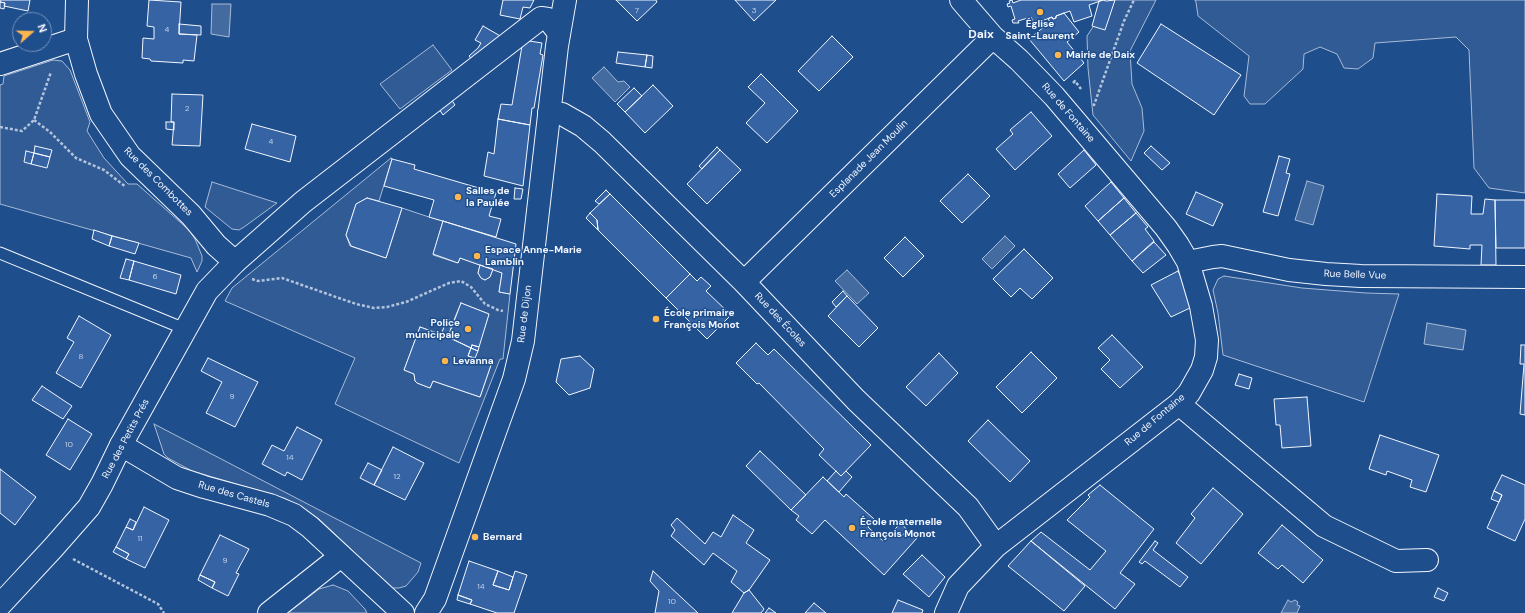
<!DOCTYPE html>
<meta charset="utf-8">
<style>
body{margin:0}
#map{position:relative;width:1525px;height:613px;overflow:hidden;background:#1f4e8c;font-family:"DM Sans",sans-serif}
canvas{display:block}
.north{position:absolute;left:12px;top:12px;width:40px;height:40px;box-sizing:border-box;background:#1f4e8c;border:1px solid #7391ba;border-radius:50%;rotate:70deg;font-size:11px;font-weight:700;line-height:16px;text-align:center;color:#f2f6ff}
.north::after{content:'';display:block;margin:auto;width:14px;height:18px;background:#ffb74d;clip-path:polygon(50% 0,100% 100%,50% 72%,0 100%)}
</style>
<div id="map">
<canvas width="1525" height="613"></canvas>
<div class="north">N</div>
</div>
<script>
const context = document.querySelector('canvas').getContext('2d');
context.lineJoin = 'round';
function paint(path, color) {
  context.fillStyle = color;
  context.fill(path, 'evenodd');
}
function toPath(rows) {
  const path = new Path2D();
  for (const r of rows) {
    path.moveTo(r[0], r[1]);
    for (let i = 2; i < r.length; i += 2) path.lineTo(r[i], r[i + 1]);
  }
  return path;
}
function trace(path, color, width, dash) {
  context.strokeStyle = color;
  context.lineWidth = width;
  context.lineCap = dash ? 'butt' : 'round';
  context.setLineDash(dash || []);
  context.stroke(path);
}
function label(font, color, halo, rows, align = 'center') {
  context.font = font + ' "DM Sans",sans-serif';
  context.lineWidth = 3;
  context.setLineDash([]);
  context.textBaseline = 'middle';
  context.strokeStyle = halo;
  context.fillStyle = color;
  for (const [text, x, y, turn = 0] of rows) {
    context.save();
    context.translate(x, y);
    context.rotate((+turn || 0) * Math.PI / 180);
    context.textAlign = isNaN(turn) ? turn : align;
    if (halo) context.strokeText(text, 0, 0);
    context.fillText(text, 0, 0);
    context.restore();
  }
}
const built = toPath([
 [1111,0,1156,0,1130,51,1132,84,1142,108,1144,131,1131,161,1093,115,1088,68,1087,36,1111,0],
 [1195,0,1525,0,1525,193,1489,188,1474,168,1469,50,1456,37,1375,43,1373,58,1358,69,1344,68,1337,54,1320,47,1304,54,1303,69,1265,104,1250,104,1244,96,1249,56,1198,16,1196,2,1195,0],
 [433,45,452,70,400,109,380,84,433,45],
 [53,60,62,61,70,70,90,122,87,131,104,158,128,184,137,184,189,230,195,239,202,256,202,261,197,272,191,258,0,204,0,85,3,84,4,76,53,60],
 [391,158,392,159,379,201,367,198,356,204,346,235,350,246,386,258,402,208,429,217,443,221,433,255,458,263,460,258,480,265,478,273,481,278,485,280,490,277,493,269,502,273,499,292,510,294,503,359,500,359,459,463,335,404,355,358,225,301,232,288,391,158],
 [461,303,489,314,475,358,491,365,480,397,433,381,430,388,417,383,415,381,414,374,404,370,420,327,441,335,447,319,453,322,461,303],
 [212,182,277,203,244,227,239,230,232,229,205,207,212,182],
 [1224,276,1302,288,1366,293,1399,294,1364,402,1223,355,1218,313,1213,290,1218,279,1224,276],
 [154,424,421,563,418,572,406,586,399,588,392,588,319,519,302,507,284,498,192,471,168,458,164,454,154,424],
 [333,585,348,591,365,609,367,613,288,613,319,589,333,585]
]);
paint(built, '#305b95');
trace(built, '#a8bbd7', 1);
const water = toPath([
 [212,4,231,4,229,37,211,34,212,4],
 [604,67,618,82,624,81,630,87,615,102,592,78,604,67],
 [1307,181,1324,186,1313,225,1295,220,1307,181],
 [1005,236,1015,246,992,269,982,259,1005,236],
 [847,270,869,293,857,304,835,281,847,270],
 [1427,323,1466,330,1463,350,1424,344,1427,323],
 [1288,600,1291,602,1295,600,1298,602,1297,605,1300,606,1297,613,1281,613,1288,600]
]);
paint(water, '#446ba0');
trace(water, '#a8bbd7', 1);
const building = toPath([
 [0,0,30,0,28,11,4,6,5,3,0,2,0,0],
 [149,0,181,2,179,34,197,35,194,61,183,60,183,63,151,61,150,59,142,58,143,38,154,39,154,27,147,26,149,0],
 [503,0,534,0,530,8,523,7,520,19,500,15,503,0],
 [616,0,656,0,657,2,637,21,616,0],
 [735,0,776,0,754,21,735,0],
 [1012,0,1013,3,1021,0,1103,0,1089,5,1092,16,1074,22,1070,11,1056,16,1056,18,1053,19,1052,17,1036,23,1036,24,1034,25,1031,22,1033,21,1031,17,1018,21,1019,23,1013,23,1012,20,1015,19,1011,6,1008,7,1007,4,1010,3,1009,1,1012,0],
 [1103,0,1106,1,1115,0,1105,30,1092,26,1099,1,1103,0],
 [0,2,5,3,4,9,0,8,0,2],
 [1064,13,1079,32,1067,42,1084,63,1064,81,1029,39,1050,22,1048,19,1052,17,1053,19,1056,18,1056,16,1064,13],
 [179,24,201,26,201,35,179,34,179,24],
 [1161,24,1241,75,1214,115,1137,63,1161,24],
 [483,26,502,37,474,62,469,56,478,48,481,43,475,40,483,26],
 [832,36,853,57,819,91,798,71,832,36],
 [523,40,542,43,540,54,543,55,534,108,532,108,530,125,498,119,501,104,512,105,523,40],
 [618,52,647,55,645,67,616,63,618,52],
 [647,55,653,56,652,68,645,67,647,55],
 [761,74,798,111,767,143,746,123,765,103,748,87,761,74],
 [653,85,673,106,645,133,625,112,653,85],
 [634,88,642,96,625,112,617,104,634,88],
 [172,94,203,95,200,146,172,145,174,122,171,122,172,94],
 [449,96,455,105,443,115,437,106,449,96],
 [1031,112,1052,136,1015,170,996,149,1013,134,1010,130,1031,112],
 [498,119,530,125,523,186,484,176,488,152,494,154,498,119],
 [166,122,174,122,174,130,166,129,166,122],
 [252,124,296,136,290,162,245,149,252,124],
 [35,146,52,150,50,157,34,153,35,146],
 [1151,146,1170,163,1162,170,1144,153,1151,146],
 [717,147,720,150,702,169,699,166,717,147],
 [720,150,741,170,707,204,687,184,720,150],
 [1084,150,1096,165,1070,188,1058,174,1084,150],
 [26,151,34,153,31,164,24,162,26,151],
 [34,153,50,157,47,168,31,164,34,153],
 [1279,156,1290,159,1286,173,1290,174,1278,216,1263,212,1279,156],
 [392,159,415,165,414,169,496,193,489,216,501,219,496,237,429,217,434,200,384,186,392,159],
 [968,174,990,196,962,223,940,201,968,174],
 [1111,182,1124,198,1098,221,1085,206,1111,182],
 [515,188,523,189,521,199,514,199,515,188],
 [606,190,610,194,599,204,595,201,606,190],
 [1196,192,1223,204,1213,226,1186,214,1196,192],
 [610,194,690,274,666,298,598,230,597,220,590,213,610,194],
 [1437,194,1472,196,1471,214,1483,214,1485,199,1495,200,1496,265,1481,265,1482,245,1470,245,1470,249,1434,246,1437,194],
 [367,198,402,208,386,258,351,246,346,235,356,204,367,198],
 [1124,198,1136,213,1110,235,1098,221,1124,198],
 [1495,200,1525,200,1525,248,1496,248,1495,200],
 [590,213,597,220,598,230,586,218,590,213],
 [1136,213,1148,227,1145,229,1154,241,1132,261,1110,235,1136,213],
 [443,221,516,244,510,294,499,292,502,273,460,258,458,263,433,254,443,221],
 [94,230,112,236,109,246,92,239,94,230],
 [112,236,139,243,135,254,109,246,112,236],
 [905,237,924,256,903,277,884,258,905,237],
 [1154,242,1166,255,1143,273,1132,261,1154,242],
 [1024,249,1053,278,1032,299,1020,288,1011,297,993,279,1024,249],
 [126,259,134,261,129,280,120,278,126,259],
 [134,261,181,275,176,294,129,280,134,261],
 [480,265,493,269,490,277,485,280,481,278,478,273,480,265],
 [1178,271,1188,290,1192,307,1171,317,1151,285,1178,271],
 [690,274,697,281,701,277,711,286,706,291,731,315,707,339,666,298,690,274],
 [843,291,847,296,836,307,832,302,843,291],
 [847,296,878,328,859,347,828,316,847,296],
 [461,303,489,314,479,347,472,345,471,348,448,337,461,303],
 [79,316,111,335,81,388,56,373,74,342,67,338,79,316],
 [447,319,453,322,448,337,441,335,447,319],
 [420,327,448,337,471,348,468,356,491,365,480,397,433,381,430,388,417,383,415,381,414,374,404,370,420,327],
 [1112,335,1143,367,1120,388,1101,369,1110,360,1098,348,1112,335],
 [756,343,768,355,774,349,871,445,841,476,819,455,824,449,759,383,757,384,736,363,756,343],
 [472,345,479,347,478,351,471,348,472,345],
 [1521,345,1525,345,1525,415,1520,414,1524,364,1520,364,1521,345],
 [471,348,478,351,475,358,468,356,471,348],
 [1031,352,1057,378,1022,413,996,387,1031,352],
 [939,353,958,373,926,406,906,387,939,353],
 [580,356,594,369,590,388,569,395,556,382,561,359,580,356],
 [208,358,258,382,235,427,206,413,222,382,201,371,208,358],
 [1239,374,1252,378,1249,389,1235,385,1239,374],
 [42,386,72,406,63,419,32,400,42,386],
 [1307,397,1311,446,1282,448,1280,425,1276,425,1274,399,1307,397],
 [68,419,92,434,70,470,46,455,68,419],
 [988,420,1030,461,1010,482,968,441,988,420],
 [297,427,322,440,302,480,287,472,285,476,262,464,272,445,284,451,297,427],
 [1380,435,1439,455,1426,492,1410,487,1412,480,1387,471,1386,475,1369,469,1380,435],
 [393,447,424,463,405,500,374,485,393,447],
 [760,451,806,495,791,510,746,466,760,451],
 [368,463,382,470,374,485,360,478,368,463],
 [0,469,36,497,15,525,0,513,0,469],
 [836,471,841,476,846,471,852,477,839,492,827,481,836,471],
 [1502,475,1525,485,1525,519,1515,541,1487,528,1502,495,1494,491,1502,475],
 [823,477,844,497,846,494,874,519,868,527,883,541,895,529,902,536,907,530,917,538,884,575,825,520,812,534,796,520,799,516,791,510,823,477],
 [1100,485,1154,529,1120,573,1135,584,1115,609,1031,541,1041,532,1090,570,1106,551,1067,520,1090,497,1088,495,1100,485],
 [1213,488,1243,514,1201,564,1176,543,1195,518,1191,514,1213,488],
 [1494,491,1502,495,1499,502,1491,499,1494,491],
 [144,507,169,520,145,568,126,559,129,554,116,547,126,527,133,530,144,507],
 [733,515,754,530,746,543,770,560,749,590,744,593,731,582,737,571,713,553,704,565,671,536,675,530,671,525,677,518,705,544,713,532,721,537,733,515],
 [130,519,136,522,133,530,126,527,130,519],
 [901,523,907,530,902,536,895,529,901,523],
 [1282,525,1323,560,1303,583,1282,565,1278,569,1258,553,1282,525],
 [220,535,249,549,236,573,239,574,228,596,212,588,215,582,200,575,220,535],
 [1031,541,1085,586,1064,611,1008,566,1031,541],
 [1155,541,1158,543,1153,550,1188,577,1180,587,1145,561,1142,564,1139,562,1155,541],
 [116,547,129,554,126,559,113,552,116,547],
 [922,555,945,577,929,597,903,574,922,555],
 [469,561,498,571,493,585,509,590,515,571,527,575,514,613,497,613,470,604,472,600,458,595,469,561],
 [498,571,513,577,509,590,493,585,498,571],
 [653,571,698,613,655,613,659,591,650,581,653,571],
 [200,575,215,582,212,588,198,580,200,575],
 [1438,588,1448,593,1444,601,1434,597,1438,588],
 [749,590,764,609,761,613,732,613,744,593,749,590],
 [458,595,472,600,470,604,457,600,458,595],
 [898,600,923,610,922,613,892,613,898,600],
 [814,603,826,613,805,613,814,603],
 [769,608,776,613,765,613,769,608]
]);
paint(building, '#3563a3');
trace(building, '#f2f6ff', 1);
const lane = toPath([
 [0,253,185,329]
]);
const street = toPath([
 [0,64,76,39],
 [549,113,562,114,583,126,602,142,744,282,856,400,968,507,996,546],
 [235,262,303,202,541,18,548,19,559,33],
 [1188,262,1213,257,1222,256,1289,270,1326,274,1361,276,1525,277],
 [744,282,993,37],
 [1179,404,1324,526,1396,561,1427,560],
 [0,605,53,548,89,507,102,484,121,445],
 [269,613,341,556],
 [946,613,958,586,996,546,1179,404,1189,393,1202,370,1206,357,1207,340,1201,306,1188,262,1178,245,1166,228,1054,96,1019,60,993,37,961,0]
]);
const secondary = toPath([
 [77,0,76,39,86,74,101,114,130,156,191,215,216,245,235,262,207,291,121,445,177,478,204,487,270,505,294,515,310,527,403,613],
 [426,613,435,599,514,379,523,341,557,46,565,0]
]);
trace(lane, '#f2f6ff', 13);
trace(street, '#f2f6ff', 24);
trace(secondary, '#f2f6ff', 24);
trace(toPath([
 [1073,83,1075,81,1081,89],
 [1093,104,1094,105,1124,21,1134,0],
 [34,120,50,132,76,158,104,170,126,187],
 [0,127,22,131,34,120,51,72],
 [252,279,258,281,282,278,356,304,374,308,387,307,406,302,449,283,461,281,471,287,485,304,498,310,503,311],
 [73,559,158,604,164,613]
]), '#b3c4dc', 2.5, [3, 2]);
trace(lane, '#1f4e8c', 11);
trace(street, '#1f4e8c', 22);
trace(secondary, '#1f4e8c', 22);
for (const [x, y, r, color] of [
 [1040,12,4,"#ffb74d"],
 [1058,55,4,"#ffb74d"],
 [458,197,4,"#ffb74d"],
 [477,256,4,"#ffb74d"],
 [656,319,4,"#ffb74d"],
 [468,329,4,"#ffb74d"],
 [445,361,4,"#ffb74d"],
 [852,528,4,"#ffb74d"],
 [475,537,4,"#ffb74d"]
]) {
  const dot = new Path2D();
  dot.arc(x, y, r, 0, 2 * Math.PI);
  context.fillStyle = color;
  context.fill(dot);
  trace(dot, '#1f4e8c', 1.5);
}
label('8px', '#c3d1e8', null, [
 ["7",637,11],
 ["3",754,11],
 ["4",167,30],
 ["2",187,109],
 ["4",271,142],
 ["6",155,277],
 ["8",81,357],
 ["9",232,397],
 ["10",69,445],
 ["14",290,458],
 ["12",397,477],
 ["11",140,539],
 ["9",225,561],
 ["14",481,587],
 ["10",672,602]
]);
label('bold 10px', '#f2f6ff', '#1f4e8c', [
 ["Église",1040,24,"center"],
 ["Saint-Laurent",1040,36,"center"],
 ["Mairie de Daix",1066,55],
 ["Salles de",466,191],
 ["la Paulée",466,203],
 ["Espace Anne-Marie",485,250],
 ["Lamblin",485,262],
 ["École primaire",664,313],
 ["François Monot",664,325],
 ["Police",460,323,"right"],
 ["municipale",460,335,"right"],
 ["Levanna",453,361],
 ["École maternelle",860,522],
 ["François Monot",860,534],
 ["Bernard",483,537]
], 'left');
label('10px', '#f2f6ff', '#1f4e8c', [
 ["Rue de Fontaine",1068,113,49],
 ["Esplanade Jean Moulin",869,159,-45],
 ["Rue des Combottes",158,182,45],
 ["Rue Belle Vue",1355,275,2],
 ["Rue de Dijon",525,314,-83],
 ["Rue des Écoles",780,320,47],
 ["Rue de Fontaine",1155,420,-40],
 ["Rue des Petits Prés",126,439,-62],
 ["Rue des Castels",234,495,16]
]);
label('bold 12px', '#f2f6ff', '#1f4e8c', [
 ["Daix",981,35]
]);
</script>
